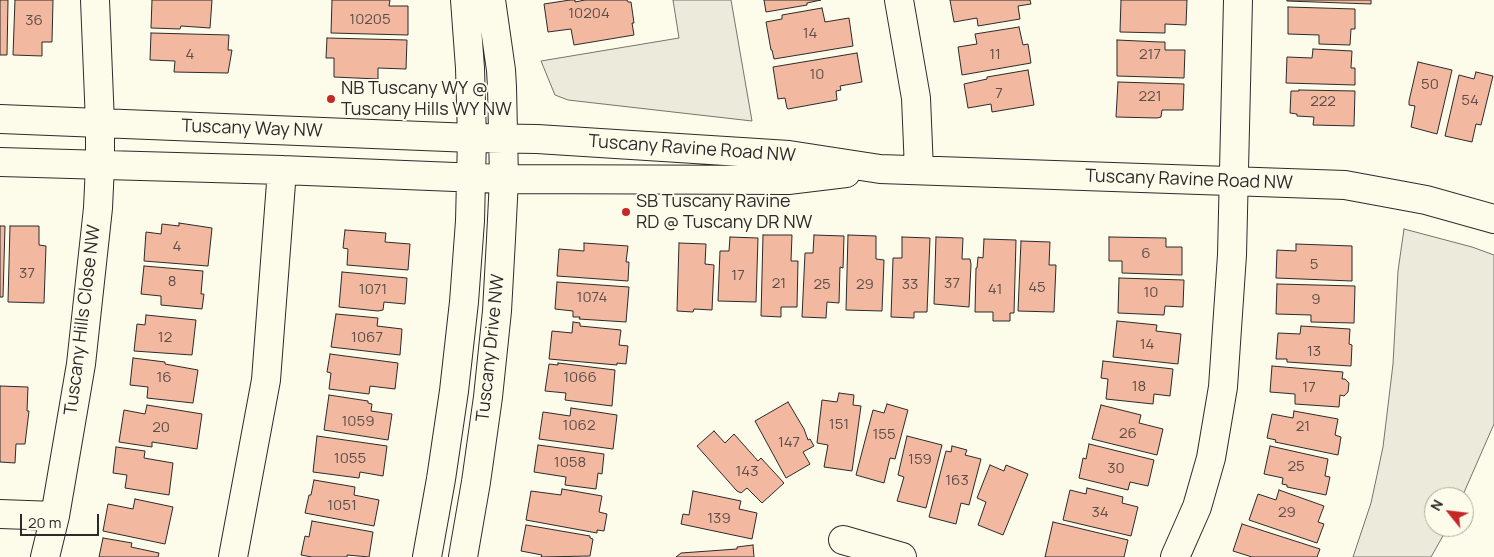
<!DOCTYPE html>
<style>
body{margin:0}
#map{position:relative;width:1494px;height:557px;overflow:hidden;background:#fdfbea;font-family:Manrope,sans-serif}
canvas{display:block}
.north{position:absolute;left:1424px;top:487px;width:50px;height:50px;box-sizing:border-box;background:#fdfbea;border:1px solid #a9a89e;border-radius:50%;rotate:299deg;font-size:14px;font-weight:700;line-height:20px;text-align:center;color:#2b2b2b}
.north::after{content:'';display:block;margin:auto;width:18px;height:22px;background:#c62828;clip-path:polygon(50% 0,100% 100%,50% 72%,0 100%)}
.scale{position:absolute;left:20px;top:514px;width:79px;height:22px;box-sizing:border-box;border:2px solid #2b2b2b;border-top:0;padding-left:6px;font-size:15px;line-height:18px;white-space:nowrap;color:#2b2b2b;-webkit-text-stroke:4px #fdfbea;paint-order:stroke}
</style>
<div id="map">
<canvas width="1494" height="557"></canvas>
<div class="north">N</div>
<div class="scale">20 m</div>
</div>
<script>
const context = document.querySelector('canvas').getContext('2d');
context.lineJoin = 'round';
function paint(path, color) {
  context.fillStyle = color;
  context.fill(path, 'evenodd');
}
function toPath(rows) {
  const path = new Path2D();
  for (const r of rows) {
    path.moveTo(r[0], r[1]);
    for (let i = 2; i < r.length; i += 2) path.lineTo(r[i], r[i + 1]);
  }
  return path;
}
function trace(path, color, width, dash) {
  context.strokeStyle = color;
  context.lineWidth = width;
  context.lineCap = dash ? 'butt' : 'round';
  context.setLineDash(dash || []);
  context.stroke(path);
}
function label(font, color, halo, rows, align = 'center') {
  context.font = font + ' Manrope,sans-serif';
  context.lineWidth = 4;
  context.setLineDash([]);
  context.textBaseline = 'middle';
  context.strokeStyle = halo;
  context.fillStyle = color;
  for (const [text, x, y, turn = 0] of rows) {
    context.save();
    context.translate(x, y);
    context.rotate((+turn || 0) * Math.PI / 180);
    context.textAlign = isNaN(turn) ? turn : align;
    if (halo) context.strokeText(text, 0, 0);
    context.fillText(text, 0, 0);
    context.restore();
  }
}
const green = toPath([
 [673,0,731,0,752,121,568,100,555,95,541,61,679,38,673,0],
 [1404,229,1472,247,1494,255,1494,424,1462,497,1434,497,1434,527,1448,527,1431,557,1353,557,1371,503,1383,447,1393,364,1398,271,1404,229]
]);
paint(green, '#ecebdb');
trace(green, '#74746e', 1);
const building = toPath([
 [0,0,8,0,7,55,0,55,0,0],
 [15,0,53,0,52,42,42,42,42,56,13,55,15,0],
 [152,0,212,0,210,28,181,26,180,29,151,28,152,0],
 [332,0,390,0,389,6,408,6,408,35,331,33,332,0],
 [570,0,575,0,575,2,585,0,627,0,628,2,631,2,634,23,632,23,634,35,574,45,571,29,548,32,544,4,570,0],
 [764,0,821,0,807,3,807,5,766,12,764,0],
 [950,0,1030,0,1031,4,1018,6,1020,19,978,26,977,18,954,22,950,0],
 [1121,0,1187,0,1186,25,1165,24,1165,33,1120,32,1121,0],
 [1287,0,1371,0,1371,4,1287,1,1287,0],
 [1288,7,1355,9,1355,29,1351,29,1350,45,1319,44,1319,35,1288,34,1288,7],
 [822,8,825,22,849,18,853,46,774,59,772,50,771,50,766,22,782,19,782,15,822,8],
 [1019,27,1023,45,1028,44,1031,63,962,75,958,47,977,44,975,34,1019,27],
 [151,33,229,35,228,50,232,50,228,73,174,72,175,61,150,60,151,33],
 [327,38,407,40,406,69,378,68,378,79,334,77,334,58,326,58,327,38],
 [1117,40,1160,42,1165,42,1165,50,1185,50,1184,78,1117,76,1117,40],
 [1313,49,1352,51,1351,68,1355,68,1355,85,1286,83,1287,57,1312,58,1313,49],
 [857,53,862,82,840,86,841,90,836,91,837,100,788,109,787,108,785,98,778,99,773,67,857,53],
 [1418,62,1452,70,1437,134,1411,127,1415,106,1409,105,1409,101,1418,62],
 [1028,70,1034,105,992,112,991,104,968,108,964,84,987,79,987,77,1028,70],
 [1476,72,1493,76,1481,125,1476,124,1472,142,1445,136,1459,75,1474,79,1476,72],
 [1118,82,1184,84,1183,110,1162,110,1161,117,1157,118,1116,117,1118,82],
 [1299,90,1355,91,1354,126,1313,125,1314,117,1297,116,1297,114,1290,113,1291,91,1299,91,1299,90],
 [179,223,212,228,208,266,144,261,146,232,161,234,162,224,179,226,179,223],
 [0,226,5,226,3,297,0,297,0,226],
 [10,226,39,226,39,245,46,246,44,303,8,302,10,226],
 [345,230,386,233,385,242,410,244,408,270,347,265,348,249,343,248,345,230],
 [763,235,792,235,791,261,798,261,797,307,781,307,781,317,761,316,763,235],
 [814,235,844,236,843,268,840,267,839,303,827,302,826,318,802,317,805,253,813,253,814,235],
 [848,235,876,236,876,259,884,260,882,311,846,310,848,235],
 [730,237,758,238,756,302,718,301,720,251,729,251,730,237],
 [902,237,930,238,927,312,914,312,914,318,891,317,893,258,902,258,902,237],
 [936,237,963,238,962,259,970,259,971,264,969,307,934,304,936,237],
 [1109,237,1166,238,1166,247,1182,247,1182,275,1122,273,1122,261,1109,261,1109,237],
 [984,239,1016,240,1014,313,1010,313,1010,321,993,321,993,312,975,312,976,268,977,268,978,257,983,258,984,239],
 [1021,241,1050,242,1049,265,1056,265,1054,312,1018,311,1021,241],
 [584,243,628,246,626,262,629,262,628,281,557,276,559,249,584,251,584,243],
 [679,243,706,244,705,264,714,265,712,310,694,309,693,312,677,311,679,243],
 [1296,244,1352,246,1352,281,1276,278,1277,250,1296,251,1296,244],
 [144,266,203,271,201,294,204,294,202,309,161,305,161,296,141,294,144,266],
 [342,272,407,278,405,304,384,302,383,310,378,311,339,307,342,272],
 [1119,278,1184,280,1183,307,1165,306,1164,315,1118,313,1119,278],
 [557,282,629,287,626,322,579,319,580,317,573,317,573,311,555,309,557,282],
 [1277,284,1355,286,1354,323,1311,322,1311,315,1276,314,1277,284],
 [336,314,378,318,377,326,402,329,400,355,331,347,336,314],
 [146,315,196,320,192,355,134,351,137,324,145,325,146,315],
 [1117,321,1157,325,1156,331,1181,334,1178,364,1113,357,1117,321],
 [573,322,580,323,580,326,621,330,619,345,628,346,626,364,617,363,617,365,549,359,552,331,572,333,573,322],
 [1301,326,1350,329,1349,344,1352,345,1351,366,1287,362,1287,359,1276,359,1278,333,1300,334,1301,326],
 [330,354,398,363,395,389,370,386,369,394,329,389,331,373,327,372,330,354],
 [133,358,165,362,165,364,198,370,193,403,147,398,148,387,130,385,133,358],
 [1103,361,1173,369,1170,396,1154,394,1153,404,1106,399,1108,379,1101,378,1103,361],
 [558,363,615,370,612,406,565,400,566,393,545,391,549,364,558,365,558,363],
 [1272,366,1343,372,1342,379,1345,379,1349,383,1348,392,1344,396,1340,395,1339,407,1295,404,1295,394,1270,392,1272,366],
 [0,386,28,387,27,411,29,411,25,444,16,444,15,463,0,462,0,386],
 [839,393,854,395,853,405,861,406,852,471,824,467,828,445,817,443,822,400,837,402,839,393],
 [329,395,368,401,368,403,372,404,371,411,392,414,388,440,324,430,329,395],
 [788,402,804,429,808,440,810,439,814,446,803,452,810,464,786,478,755,421,788,402],
 [887,404,908,410,895,459,890,458,884,483,856,475,873,410,884,413,887,404],
 [147,405,202,414,197,449,152,442,152,447,119,442,124,410,145,414,147,405],
 [1101,405,1141,415,1139,423,1163,429,1157,455,1092,439,1101,405],
 [571,408,617,415,613,449,539,439,543,412,570,416,571,408],
 [1294,411,1338,419,1335,435,1341,437,1338,455,1275,442,1276,440,1267,438,1272,414,1293,418,1294,411],
 [714,431,725,443,734,434,758,461,761,458,784,483,762,503,747,488,741,493,737,491,697,446,714,431],
 [317,436,387,446,383,476,360,472,359,478,313,472,317,436],
 [907,436,942,445,926,508,897,501,904,477,898,475,907,436],
 [1089,444,1154,460,1148,486,1130,482,1128,490,1079,478,1083,458,1086,459,1089,444],
 [538,445,604,454,602,474,598,473,596,489,565,485,566,477,534,472,538,445],
 [952,446,967,450,965,455,981,459,969,505,961,503,956,524,929,517,946,451,951,452,952,446],
 [1270,446,1328,459,1325,476,1330,477,1326,495,1287,487,1287,485,1282,484,1283,478,1264,474,1270,446],
 [116,447,145,451,144,458,173,463,169,495,125,488,127,475,113,473,116,447],
 [990,465,1004,471,1006,465,1028,474,1003,535,978,525,986,502,977,498,990,465],
 [314,480,355,487,354,495,379,500,374,526,305,513,309,495,311,495,314,480],
 [1087,488,1123,497,1122,503,1138,507,1131,536,1063,520,1070,490,1086,494,1087,488],
 [562,489,602,496,599,512,607,514,604,531,597,530,597,533,526,520,531,491,561,495,562,489],
 [1279,490,1324,506,1318,522,1324,524,1317,543,1249,520,1258,494,1276,500,1279,490],
 [693,491,741,501,739,509,757,513,752,539,681,524,683,514,689,515,693,491],
 [135,499,173,507,165,544,103,531,108,504,133,509,135,499],
 [312,521,373,532,369,557,347,555,347,557,312,557,301,555,305,536,309,537,312,521],
 [1053,522,1128,540,1124,557,1045,557,1053,522],
 [1242,524,1320,549,1317,557,1252,557,1233,551,1242,524],
 [526,525,590,536,590,538,593,539,590,556,541,557,542,555,521,551,526,525],
 [103,538,132,543,131,547,159,553,158,557,99,557,103,538],
 [753,545,754,557,676,557,681,553,737,549,737,547,753,545]
]);
paint(building, '#f2b8a0');
trace(building, '#2b2b2b', 1);
const minor = toPath([
 [899,0,916,98,919,170],
 [0,119,472,138,537,139,789,155,880,169,1345,185,1426,200,1494,219],
 [0,162,282,170,504,179,788,180,846,173],
 [0,514,55,516],
 [843,540,902,557],
 [45,557,55,516,81,364,98,208,100,165,100,123,95,0],
 [233,557,266,380,282,170],
 [427,557,441,479,454,391,464,302,470,221,472,138,470,68,465,0],
 [463,557,476,482,488,397,497,311,501,239,504,179,502,87,501,70,491,0],
 [1175,557,1197,507,1211,458,1223,387,1232,255,1238,0]
]);
trace(minor, '#2b2b2b', 30);
trace(minor, '#fdfbea', 28);
for (const [x, y, r, color] of [
 [331,99,5,"#c62828"],
 [626,212,5,"#c62828"]
]) {
  const dot = new Path2D();
  dot.arc(x, y, r, 0, 2 * Math.PI);
  context.fillStyle = color;
  context.fill(dot);
  trace(dot, '#fdfbea', 2);
}
label('15px', '#5d4e48', null, [
 ["10204",589,14],
 ["10205",370,20],
 ["36",34,21],
 ["14",810,34],
 ["4",190,55],
 ["11",995,55],
 ["217",1150,55],
 ["10",817,75],
 ["50",1430,85],
 ["7",999,94],
 ["221",1150,97],
 ["54",1470,101],
 ["222",1323,102],
 ["4",177,247],
 ["6",1146,254],
 ["5",1314,265],
 ["37",27,274],
 ["17",738,276],
 ["8",172,282],
 ["21",779,284],
 ["37",952,284],
 ["25",822,285],
 ["29",865,285],
 ["33",910,285],
 ["45",1037,288],
 ["1071",373,290],
 ["41",995,290],
 ["10",1151,293],
 ["1074",592,298],
 ["9",1316,300],
 ["12",165,338],
 ["1067",367,338],
 ["14",1147,345],
 ["13",1314,352],
 ["16",164,378],
 ["1066",580,378],
 ["18",1139,387],
 ["17",1309,388],
 ["1059",358,422],
 ["151",839,425],
 ["1062",579,426],
 ["21",1303,427],
 ["20",161,428],
 ["26",1128,434],
 ["155",884,435],
 ["147",789,443],
 ["1055",350,459],
 ["159",920,460],
 ["1058",570,463],
 ["25",1296,467],
 ["30",1116,469],
 ["143",747,472],
 ["163",957,481],
 ["1051",342,506],
 ["34",1100,513],
 ["29",1287,513],
 ["139",719,519]
]);
label('18px', '#2b2b2b', '#fdfbea', [
 ["NB Tuscany WY @",341,89],
 ["Tuscany Hills WY NW",341,110],
 ["SB Tuscany Ravine",636,202],
 ["RD @ Tuscany DR NW",636,223]
], 'left');
label('18px', '#2b2b2b', '#fdfbea', [
 ["Tuscany Way NW",252,129,2],
 ["Tuscany Ravine Road NW",692,149,4],
 ["Tuscany Ravine Road NW",1189,180,2],
 ["Tuscany Hills Close NW",83,320,-83],
 ["Tuscany Drive NW",491,348,-84]
]);
</script>
